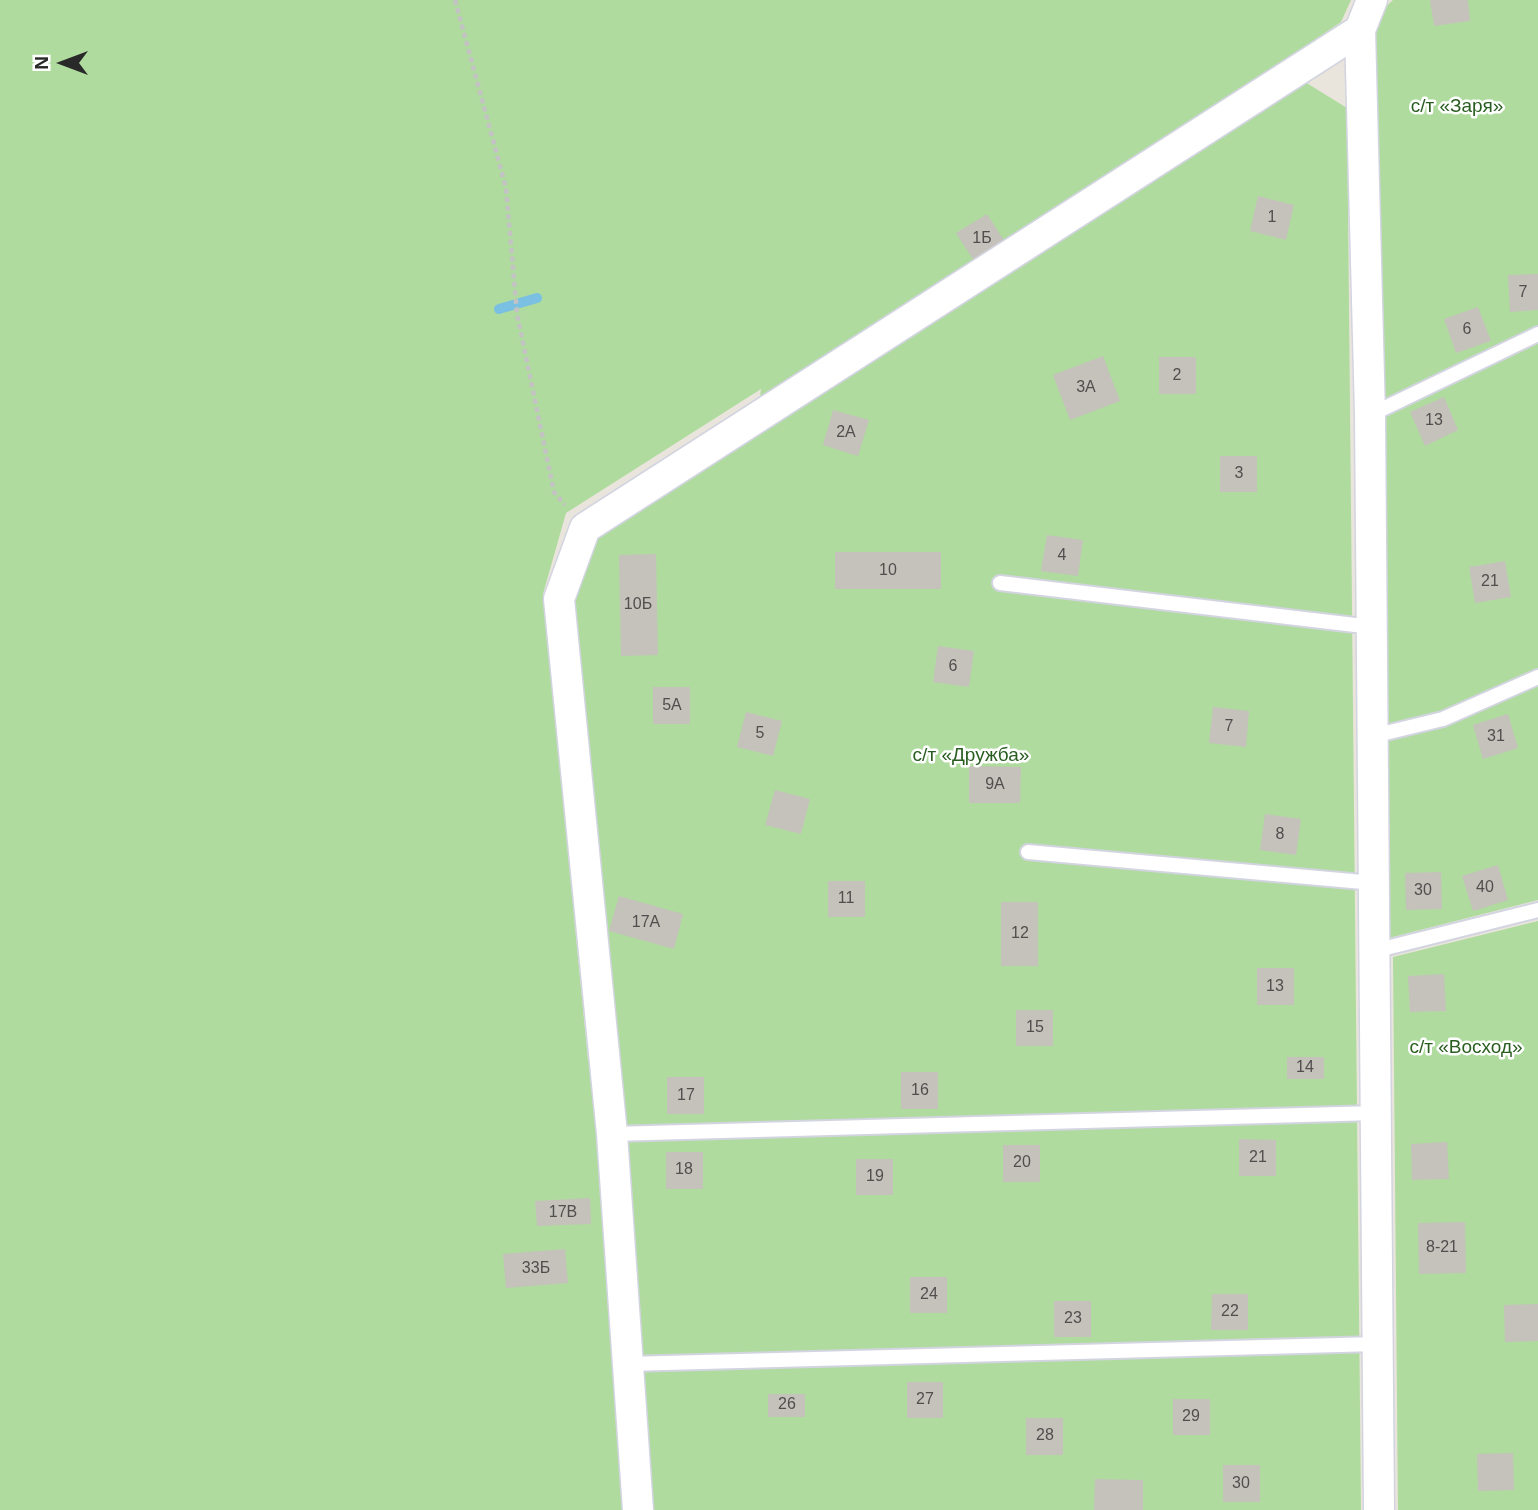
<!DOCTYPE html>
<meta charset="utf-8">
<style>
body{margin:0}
#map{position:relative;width:1538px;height:1510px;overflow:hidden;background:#eae5dc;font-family:Helvetica,sans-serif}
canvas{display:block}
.north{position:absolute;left:28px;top:28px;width:70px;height:70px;-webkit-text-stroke:5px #fff;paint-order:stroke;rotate:270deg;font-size:19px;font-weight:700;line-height:28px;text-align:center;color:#292929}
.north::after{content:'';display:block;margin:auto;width:24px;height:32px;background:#292929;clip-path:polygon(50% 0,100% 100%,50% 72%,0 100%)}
</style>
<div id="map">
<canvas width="1538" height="1510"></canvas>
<div class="north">N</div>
</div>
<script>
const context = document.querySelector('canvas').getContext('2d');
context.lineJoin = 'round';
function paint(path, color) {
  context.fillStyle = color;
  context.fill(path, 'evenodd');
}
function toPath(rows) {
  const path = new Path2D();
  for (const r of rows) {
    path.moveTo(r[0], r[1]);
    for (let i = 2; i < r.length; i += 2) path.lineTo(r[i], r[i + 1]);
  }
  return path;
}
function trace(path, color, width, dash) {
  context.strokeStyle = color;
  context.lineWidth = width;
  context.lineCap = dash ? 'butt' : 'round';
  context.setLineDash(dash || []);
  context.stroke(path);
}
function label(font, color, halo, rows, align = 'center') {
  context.font = font + ' Helvetica,sans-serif';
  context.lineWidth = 5;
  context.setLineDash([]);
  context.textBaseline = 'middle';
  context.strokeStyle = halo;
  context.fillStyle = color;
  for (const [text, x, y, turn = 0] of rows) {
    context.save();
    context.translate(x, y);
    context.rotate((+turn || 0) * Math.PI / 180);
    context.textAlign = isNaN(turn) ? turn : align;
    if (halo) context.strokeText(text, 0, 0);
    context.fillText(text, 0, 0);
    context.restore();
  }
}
paint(toPath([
 [0,0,1351,0,1341,22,1233,95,1249,119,1305,82,1347,108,1361,1510,0,1510],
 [761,389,755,437,598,533,569,604,618,1066,588,1060,543,594,566,513],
 [1393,0,1538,0,1538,900,1389,938,1374,18],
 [1538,921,1538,1510,1398,1510,1393,957]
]), '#afdb9e');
trace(toPath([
 [499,309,537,298]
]), '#79c0e2', 10);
paint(toPath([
 [1430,0,1468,0,1470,21,1434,26],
 [1258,196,1294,205,1286,240,1250,231],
 [987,214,1007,245,976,264,956,233],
 [1538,274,1538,310,1510,312,1508,275],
 [1478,307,1491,341,1456,353,1444,319],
 [1103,356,1120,401,1070,420,1053,375],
 [1159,357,1196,357,1196,394,1159,394],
 [1444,397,1458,430,1425,446,1410,412],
 [833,410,869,420,858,456,823,445],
 [1220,456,1257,456,1257,492,1220,492],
 [1047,535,1083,540,1078,576,1041,571],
 [835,552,941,552,941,589,835,589],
 [656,554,658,655,621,656,619,555],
 [1505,561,1511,597,1475,603,1469,567],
 [938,646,974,651,969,687,933,682],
 [653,687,690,687,690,724,653,724],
 [1213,707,1249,711,1246,747,1209,743],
 [746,712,782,721,773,756,737,747],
 [1508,714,1518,748,1483,759,1473,725],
 [969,766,1021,767,1020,803,969,803],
 [775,790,810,799,801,834,765,825],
 [1265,814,1301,819,1296,855,1260,850],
 [1498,865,1508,900,1473,911,1462,876],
 [1441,872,1442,909,1406,910,1405,873],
 [828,881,865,881,865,917,828,917],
 [619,896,683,914,674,949,609,931],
 [1001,902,1038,902,1038,966,1001,966],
 [1257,968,1294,968,1294,1005,1257,1005],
 [1444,974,1446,1011,1410,1012,1408,976],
 [1016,1010,1053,1010,1053,1046,1016,1046],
 [1287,1057,1324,1057,1324,1079,1287,1079],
 [901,1072,938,1072,938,1109,901,1109],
 [667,1077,704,1077,704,1114,667,1114],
 [1239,1139,1276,1140,1276,1176,1239,1176],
 [1447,1142,1449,1179,1412,1180,1411,1144],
 [1003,1145,1040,1145,1040,1182,1003,1182],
 [666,1152,703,1152,703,1189,666,1189],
 [856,1159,893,1159,893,1195,856,1195],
 [590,1198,591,1224,537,1226,535,1201],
 [1465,1222,1466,1273,1419,1274,1418,1223],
 [565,1249,568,1283,506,1288,503,1254],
 [910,1277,947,1277,947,1313,910,1313],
 [1212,1294,1248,1294,1248,1330,1211,1330],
 [1054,1301,1091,1301,1091,1337,1054,1337],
 [1538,1304,1538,1341,1505,1342,1504,1305],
 [907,1382,943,1382,943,1418,907,1418],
 [768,1394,805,1394,805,1417,768,1417],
 [1173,1399,1210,1399,1210,1435,1173,1435],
 [1026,1418,1063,1418,1063,1455,1026,1455],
 [1513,1453,1514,1490,1478,1491,1477,1454],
 [1223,1465,1260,1465,1260,1502,1223,1502],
 [1095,1479,1143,1480,1143,1510,1094,1510]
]), '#c5c2bc');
const service = toPath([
 [1370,415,1538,334],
 [1000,583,1372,627],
 [1373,736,1443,719,1538,677],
 [1028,852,1374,883],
 [1374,951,1538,910],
 [612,1134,1376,1113],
 [627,1364,1377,1344]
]);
const minor = toPath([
 [1360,30,1370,415,1379,1510],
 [638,1510,612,1134,559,599,585,528,1360,30,1372,0]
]);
trace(service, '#d2d4e0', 18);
trace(minor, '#d2d4e0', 33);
trace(toPath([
 [455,0,506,188,517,314,554,492,565,505]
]), '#c3c3c3', 4.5, [5, 3.5]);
trace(service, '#fff', 14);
trace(minor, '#fff', 30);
label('16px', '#504f4e', null, [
 ["1",1272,218],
 ["1Б",982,239],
 ["7",1523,293],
 ["6",1467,330],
 ["2",1177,376],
 ["3А",1086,388],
 ["13",1434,421],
 ["2А",846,433],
 ["3",1239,474],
 ["4",1062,556],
 ["10",888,571],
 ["21",1490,582],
 ["10Б",638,605],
 ["6",953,667],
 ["5А",672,706],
 ["7",1229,727],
 ["5",760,734],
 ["31",1496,737],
 ["9А",995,785],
 ["8",1280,835],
 ["40",1485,888],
 ["30",1423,891],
 ["11",846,899],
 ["17А",646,923],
 ["12",1020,934],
 ["13",1275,987],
 ["15",1035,1028],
 ["14",1305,1068],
 ["16",920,1091],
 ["17",686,1096],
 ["21",1258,1158],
 ["20",1022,1163],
 ["18",684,1170],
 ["19",875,1177],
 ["17В",563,1213],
 ["8-21",1442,1248],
 ["33Б",536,1269],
 ["24",929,1295],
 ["22",1230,1312],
 ["23",1073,1319],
 ["27",925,1400],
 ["26",787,1405],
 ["29",1191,1417],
 ["28",1045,1436],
 ["30",1241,1484]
]);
label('19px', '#2a5e21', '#fff', [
 ["с/т «Заря»",1457,107],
 ["с/т «Дружба»",971,756],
 ["с/т «Восход»",1466,1048]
]);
</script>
